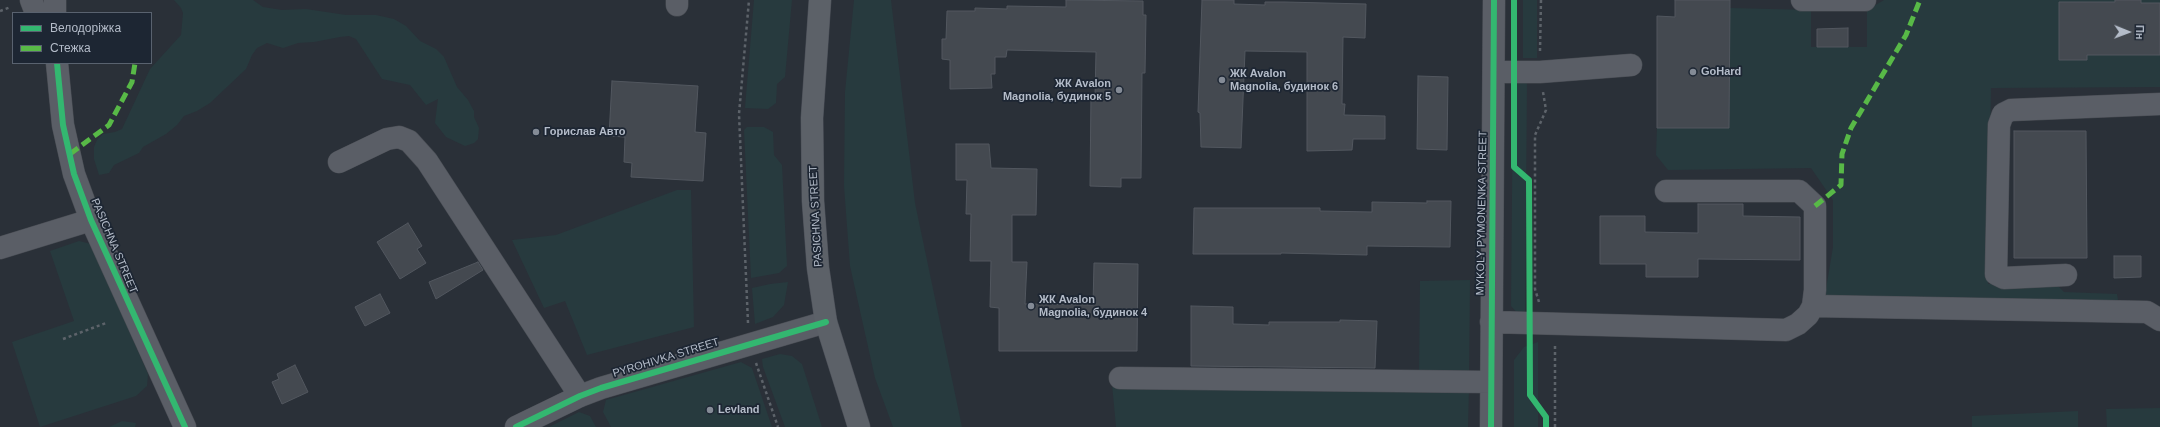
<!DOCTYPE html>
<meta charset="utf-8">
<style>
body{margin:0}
#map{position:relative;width:2160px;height:427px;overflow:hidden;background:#2a3038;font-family:Helvetica,sans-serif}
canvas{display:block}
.legend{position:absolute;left:12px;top:12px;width:140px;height:52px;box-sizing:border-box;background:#1d2633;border:1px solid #59626f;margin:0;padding:5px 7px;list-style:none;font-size:12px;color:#b4bcc9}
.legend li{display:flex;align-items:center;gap:8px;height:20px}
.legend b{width:20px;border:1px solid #59626f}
.north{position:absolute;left:2108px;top:12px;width:40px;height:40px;-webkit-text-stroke:3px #1d2633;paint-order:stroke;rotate:91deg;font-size:11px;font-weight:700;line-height:16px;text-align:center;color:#b4bcc9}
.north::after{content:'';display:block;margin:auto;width:14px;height:18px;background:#b4bcc9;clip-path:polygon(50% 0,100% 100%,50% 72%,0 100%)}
</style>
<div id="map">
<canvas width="2160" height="427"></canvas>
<ul class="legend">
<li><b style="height:5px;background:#33b770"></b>Велодоріжка</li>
<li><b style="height:5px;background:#58b947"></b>Стежка</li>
</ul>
<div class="north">Пн</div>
</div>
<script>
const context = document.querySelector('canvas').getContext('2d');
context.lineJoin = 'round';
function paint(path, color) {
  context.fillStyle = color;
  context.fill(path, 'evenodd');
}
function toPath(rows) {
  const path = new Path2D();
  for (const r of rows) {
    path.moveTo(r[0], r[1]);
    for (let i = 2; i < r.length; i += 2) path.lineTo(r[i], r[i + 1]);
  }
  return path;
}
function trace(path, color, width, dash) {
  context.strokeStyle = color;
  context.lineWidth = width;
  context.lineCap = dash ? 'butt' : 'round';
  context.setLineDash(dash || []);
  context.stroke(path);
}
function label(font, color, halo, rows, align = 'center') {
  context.font = font + ' Helvetica,sans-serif';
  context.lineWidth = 3.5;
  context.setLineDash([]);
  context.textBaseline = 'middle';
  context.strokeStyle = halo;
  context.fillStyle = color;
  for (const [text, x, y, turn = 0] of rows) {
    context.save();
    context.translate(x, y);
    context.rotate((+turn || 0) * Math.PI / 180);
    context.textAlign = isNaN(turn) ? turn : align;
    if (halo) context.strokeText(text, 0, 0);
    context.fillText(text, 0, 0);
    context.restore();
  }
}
paint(toPath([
 [174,0,253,0,263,7,282,10,306,9,346,15,376,15,394,19,406,26,420,41,436,49,444,57,457,87,468,100,474,111,474,117,479,128,478,139,474,143,465,146,446,137,435,123,438,99,426,105,410,85,382,79,356,39,349,36,340,37,314,42,298,43,283,48,267,43,257,48,252,55,246,69,210,103,197,111,184,116,177,125,166,134,143,147,139,153,114,165,109,173,99,175,94,159,94,147,97,140,103,134,115,132,122,129,150,69,181,35,183,13,181,8],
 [754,0,792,0,785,77,777,84,776,103,768,109,745,108],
 [854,0,891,0,915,203,962,427,893,427,875,378,850,266,844,186,845,92],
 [1523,0,1537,0,1537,58,1523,58],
 [1884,0,2160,0,2160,87,1991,88,1988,284,2055,283,2064,292,2117,294,2121,316,1823,307,1833,247,1833,200,1811,168,1668,170,1656,155,1657,128,1729,128,1730,8,1811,10,1811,47,1867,47,1867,10],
 [1513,82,1527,82,1525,316,1520,316,1511,306],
 [747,127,764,127,773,132,774,155,782,165,787,266,779,273,751,278,744,130],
 [677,190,691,190,694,327,587,355,565,301,544,308,512,240,556,235],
 [79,241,91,244,148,374,147,386,136,396,40,427,12,342,74,321,50,251],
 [1470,280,1469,376,1419,374,1420,281],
 [788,282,784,305,773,317,755,324,752,288,770,284],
 [1538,342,1538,427,1514,427,1514,360,1524,347],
 [780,354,792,356,802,364,822,427,785,427,763,367,762,359],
 [741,362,752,368,772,427,611,427,603,412,606,400],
 [1112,384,1469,388,1468,427,1116,427],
 [2160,408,2160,427,2107,427,2106,409],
 [2078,411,2078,427,1972,427,1972,416],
 [579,412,590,416,596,427,549,427],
 [122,421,136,423,135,427,109,427]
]), '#273a3e');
const building = toPath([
 [1066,0,1143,1,1143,15,1146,15,1145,73,1142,73,1141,178,1121,178,1121,187,1090,186,1091,95,1095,96,1096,52,1007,50,1006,57,995,57,995,74,991,74,992,88,950,89,950,60,942,59,942,39,946,39,947,11,975,11,975,8,1007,9,1007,6,1066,7,1066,0],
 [1202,0,1234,0,1234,4,1265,5,1265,2,1285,2,1366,4,1365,38,1343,37,1342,104,1345,104,1344,115,1385,116,1385,139,1353,139,1352,150,1307,151,1307,52,1245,51,1241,148,1201,147,1200,113,1198,112,1202,0],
 [1675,0,1730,0,1729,128,1657,128,1657,16,1675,17,1675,0],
 [2115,0,2141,0,2141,3,2160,3,2160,55,2087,55,2087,60,2059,60,2059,2,2115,2,2115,0],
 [1848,28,1848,47,1817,47,1817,29,1848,28],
 [1418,76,1448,77,1447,150,1417,149,1418,76],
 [612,81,698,86,695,132,706,133,703,181,631,177,632,163,624,162,625,137,609,136,612,81],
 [2014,131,2086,131,2087,258,2014,258,2014,131],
 [956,144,989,144,991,168,1037,169,1036,215,1012,215,1012,262,1027,262,1025,304,1093,305,1094,263,1138,264,1137,351,999,351,999,308,990,307,991,261,970,261,971,214,966,214,967,180,956,180,956,144],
 [1427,201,1451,201,1450,247,1367,246,1367,255,1281,253,1281,254,1193,254,1194,208,1320,208,1320,211,1372,212,1372,202,1427,203,1427,201],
 [1698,204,1743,204,1743,216,1800,217,1800,260,1698,259,1698,277,1646,277,1646,264,1600,264,1600,216,1645,216,1645,232,1698,233,1698,204],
 [408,223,422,246,417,249,426,263,400,279,377,242,408,223],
 [2114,256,2141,256,2141,277,2114,278,2114,256],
 [478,262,483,270,436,299,429,282,478,262],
 [380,294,390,313,365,326,355,307,380,294],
 [1191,306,1233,307,1233,324,1269,325,1269,322,1340,322,1340,320,1377,321,1375,368,1191,366,1191,306],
 [295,365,308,392,282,404,272,382,279,379,277,374,295,365]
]);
paint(building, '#444950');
trace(building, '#52575f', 1);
const minor = toPath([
 [31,0,36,13],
 [1802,0,1865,0],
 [677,5,677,0],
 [55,13,55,0],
 [57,63,63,125,74,174,91,220,185,427],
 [1494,72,1540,72,1631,65],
 [339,162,387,139,399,137,409,141,427,161,580,396],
 [0,248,91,220],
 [2066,275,2004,278,1996,274,1999,125,2003,114,2011,110,2160,104],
 [1813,306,2147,312,2160,320],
 [1491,322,1786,330,1798,324,1808,315,1813,306,1815,290,1815,206,1799,191,1666,191],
 [1120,378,1491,382],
 [516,427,580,396,601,388,826,322],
 [1491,427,1494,0]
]);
const major = toPath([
 [820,0,812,118,813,201,818,268,826,322,859,427]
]);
trace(minor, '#484c53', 23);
trace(major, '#484c55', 23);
trace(toPath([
 [0,11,11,7],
 [1540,51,1541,0],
 [1539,302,1535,289,1535,135,1546,110,1543,92],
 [748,323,739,114,749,0],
 [63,339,106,323],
 [756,363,778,427],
 [1555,427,1555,345]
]), '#5d636a', 2.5, [3, 3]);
trace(minor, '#5a5e66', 22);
trace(major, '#5c6168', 22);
trace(toPath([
 [70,154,109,125,132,82,135,63],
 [1815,206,1841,185,1842,154,1851,128,1906,35,1920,0]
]), '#58b947', 5, [10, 5]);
trace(toPath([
 [1514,0,1514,167,1529,180,1530,395,1546,417,1546,427],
 [57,63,63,125,74,174,91,220,185,427],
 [516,427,580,396,601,388,826,322],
 [1491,427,1494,0]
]), '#33b770', 6);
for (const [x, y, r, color] of [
 [1693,72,4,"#848b96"],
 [1222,80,4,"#848b96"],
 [1119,90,4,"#848b96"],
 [536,132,4,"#848b96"],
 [1031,306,4,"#848b96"],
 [710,410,4,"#848b96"]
]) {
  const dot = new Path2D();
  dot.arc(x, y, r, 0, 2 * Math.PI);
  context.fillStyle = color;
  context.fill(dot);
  trace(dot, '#1d2633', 1.5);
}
label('bold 11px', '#b4bcc9', '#1d2633', [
 ["GoHard",1701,72],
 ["ЖК Avalon",1230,74],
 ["Magnolia, будинок 6",1230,87],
 ["ЖК Avalon",1111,84,"right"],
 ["Magnolia, будинок 5",1111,97,"right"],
 ["Горислав Авто",544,132],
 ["ЖК Avalon",1039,300],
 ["Magnolia, будинок 4",1039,313],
 ["Levland",718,410]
], 'left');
label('11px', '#b4bcc9', '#1d2633', [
 ["MYKOLY PYMONENKA STREET",1482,213,-89],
 ["PASICHNA STREET",816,216,-93],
 ["PASICHNA STREET",114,246,67],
 ["PYROHIVKA STREET",666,358,-17]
]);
</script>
